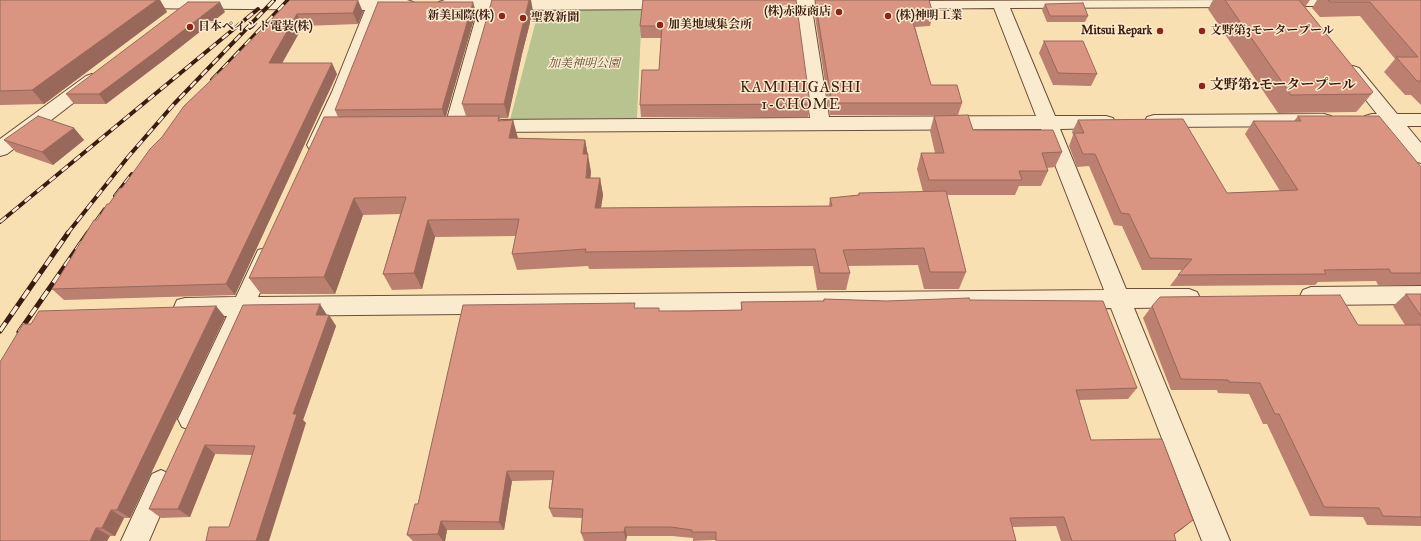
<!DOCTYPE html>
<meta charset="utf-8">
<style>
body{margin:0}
canvas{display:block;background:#f9e0b3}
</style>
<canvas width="1421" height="541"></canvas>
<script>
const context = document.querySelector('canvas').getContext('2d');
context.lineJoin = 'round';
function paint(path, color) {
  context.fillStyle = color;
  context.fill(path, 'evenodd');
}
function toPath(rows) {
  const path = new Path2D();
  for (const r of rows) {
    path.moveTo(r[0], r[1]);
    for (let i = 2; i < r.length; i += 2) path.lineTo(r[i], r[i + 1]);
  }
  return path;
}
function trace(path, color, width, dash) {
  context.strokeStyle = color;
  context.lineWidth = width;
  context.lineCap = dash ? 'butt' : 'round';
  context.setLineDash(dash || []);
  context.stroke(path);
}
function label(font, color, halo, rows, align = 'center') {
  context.font = font + ' "IM FELL Great Primer","Noto Serif JP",serif';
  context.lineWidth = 3;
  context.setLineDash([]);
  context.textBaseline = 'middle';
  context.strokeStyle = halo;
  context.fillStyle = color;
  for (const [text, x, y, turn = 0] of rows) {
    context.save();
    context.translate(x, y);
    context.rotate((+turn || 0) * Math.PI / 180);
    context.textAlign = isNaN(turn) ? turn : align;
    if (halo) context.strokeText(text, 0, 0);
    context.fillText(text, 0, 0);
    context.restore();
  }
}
paint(toPath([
 [642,8,637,118,510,120,539,9]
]), '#b9c390');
const minor = toPath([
 [133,0,407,0,413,2,415,5,413,8,407,10,381,10,350,92,327,145,324,150,317,152,310,150,307,145,332,92,365,10,127,8,125,5,127,2,133,0],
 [445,0,676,0,681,4,679,7,673,9,495,10,463,126,461,131,454,132,447,131,445,126,478,10,439,8,437,5,439,2,445,0],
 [764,0,848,0,853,4,851,7,845,9,812,9,829,117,1036,116,994,8,901,9,895,7,893,4,895,1,1250,0,1251,2,1249,5,1243,7,1010,8,1055,116,1106,116,1113,118,1115,122,1113,126,1106,128,1060,129,1126,289,1189,289,1197,292,1200,298,1197,304,1189,307,1134,308,1230,541,1202,541,1111,308,250,316,200,427,191,430,182,427,178,419,227,316,185,316,177,314,174,307,177,300,185,298,236,297,258,250,266,248,274,250,277,256,258,297,1104,290,1041,129,484,132,477,131,475,126,477,121,484,120,810,118,796,9,761,7,759,4,764,0],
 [1272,0,1354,0,1355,1,1353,4,1347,6,1279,6,1273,4,1272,0],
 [92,74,98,76,101,80,98,84,7,154,0,156,0,139,86,76,92,74],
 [1324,114,1331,116,1333,120,1331,124,1324,126,1154,127,1147,125,1145,121,1147,117,1154,115,1324,114],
 [1372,114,1421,114,1421,126,1372,126,1365,124,1363,120,1365,116,1372,114],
 [1421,286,1421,304,1311,305,1303,302,1300,296,1303,290,1311,287,1421,286],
 [161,470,170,474,174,483,149,541,121,541,152,474,161,470]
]);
const tertiary = toPath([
 [1353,66,1359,68,1421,143,1421,163,1414,161,1347,76,1344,72,1347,68,1353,66]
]);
trace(minor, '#6a4d39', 2);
trace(tertiary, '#6a4d39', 2);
paint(minor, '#fbebce');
paint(tertiary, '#fbebce');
const railFar1 = toPath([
 [212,80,288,0],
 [115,196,132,174],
 [0,222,258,9],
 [67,234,128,157,174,104,274,0],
 [87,234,105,209]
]);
const rail = toPath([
 [0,331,68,233],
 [19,332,88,233]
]);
trace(railFar1, '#3b1c10', 4);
trace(rail, '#3b1c10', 5);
trace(railFar1, '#fbebce', 2.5, [8]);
trace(rail, '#fbebce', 3.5, [10]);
paint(toPath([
 [0,0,160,0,167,12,44,104,0,105],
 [290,0,363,12,358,24,303,26,282,63,337,74,235,295,64,300,52,289,109,204,162,137,229,63],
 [643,0,810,104,808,117,641,117,640,105,659,70,661,38,641,38,640,26],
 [815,0,929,0,933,14,930,26,915,27,931,85,962,103,958,115,830,115,814,10],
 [1213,0,1310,0,1305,7,1373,92,1356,112,1278,113,1208,9],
 [1317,0,1421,0,1421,105,1411,95,1405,95,1384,72,1395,59,1360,16,1320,17,1312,8],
 [1045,4,1088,16,1085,22,1047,22,1042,10],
 [533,11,522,54,508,118,500,118,501,121,513,120,517,138,585,140,591,172,590,178,600,178,603,195,601,208,829,206,830,198,858,195,859,193,923,192,917,169,921,153,935,153,930,131,934,116,973,130,1062,152,1055,167,1047,168,1048,171,1041,186,1019,186,1015,195,947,195,966,272,959,289,924,289,918,265,848,266,850,273,846,290,817,290,813,266,589,269,588,266,517,270,512,254,516,236,435,237,422,289,392,290,383,274,400,214,363,215,335,294,261,294,249,278,338,117,335,110,476,12,446,116,466,116,462,104],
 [225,12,164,60,106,104,74,104,66,94],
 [1044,41,1097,74,1091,86,1053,85,1039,53],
 [1298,116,1421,167,1421,285,1378,285,1376,281,1318,282,1315,285,1170,286,1182,270,1142,270,1122,226,1114,225,1089,166,1077,167,1069,146,1073,135,1072,132,1078,120,1227,193,1280,191,1245,134,1253,121,1294,121],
 [74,128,84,140,53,165,16,152,4,140],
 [1406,294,1421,294,1421,526,1367,525,1363,517,1310,516,1267,424,1263,424,1249,394,1218,393,1217,390,1171,390,1143,318,1152,306,1358,325,1405,325,1393,306],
 [824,299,886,301,970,300,1137,388,1128,399,1079,400,1091,440,1193,520,1174,535,1176,541,1061,541,1056,526,1013,527,716,540,693,541,693,538,672,536,627,536,626,541,584,541,581,533,582,518,553,517,549,508,552,480,512,481,504,530,447,530,445,541,413,541,407,535,418,504,636,308,659,311,741,310,741,302,823,301],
 [243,305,329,315,336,326,303,420,306,423,229,527,252,455,215,454,190,517,161,518,149,509],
 [216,306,225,317,130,518,124,518,115,536,110,536,107,541,0,541,31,324]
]), '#bb806f');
paint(toPath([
 [157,0,160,0,167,12,44,104,32,90],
 [358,0,363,12,358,24,353,13],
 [529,0,531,0,533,11,522,54,508,118,504,104,519,40],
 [220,2,225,12,164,60,106,104,99,94],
 [473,2,476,12,445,119,442,109],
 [297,14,303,26,276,74,269,63],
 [332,63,337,74,235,295,226,284],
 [1373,92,1358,110,1356,112,1371,94],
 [513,120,518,138,514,156,509,138],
 [74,128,84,140,53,165,42,152],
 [585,140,591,172,589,195,586,178,583,154],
 [600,178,603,195,598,225,595,208],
 [354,198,363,215,335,294,324,277],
 [428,220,435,237,422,289,414,273],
 [320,304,327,315,316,315],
 [216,306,225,317,130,518,117,510],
 [329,315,336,326,303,420,306,423,269,541,256,541,293,414],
 [205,445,215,454,190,517,178,509],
 [507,471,512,481,504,530,499,522],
 [111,510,124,518,115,536,102,528],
 [1193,520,1182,529,1165,541,1174,534],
 [441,521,447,530,445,541,443,541,438,534],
 [625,527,627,536,626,541,624,532],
 [96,528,110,536,107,541,90,541]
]), '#98685a');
const building = toPath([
 [0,0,157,0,32,90,0,91,0,0],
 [290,0,358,0,353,13,297,14,269,63,332,63,226,284,52,289,94,220,97,220,107,204,109,204,120,188,122,188,150,149,162,137,184,106,229,63,290,0],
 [492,0,529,0,519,40,504,104,462,104,492,0],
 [643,0,796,0,810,104,640,105,642,70,659,70,662,26,640,26,643,0],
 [815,0,929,0,933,14,911,15,931,85,957,85,962,103,832,103,815,0],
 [1225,0,1299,0,1373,92,1371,94,1291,95,1225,0],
 [1328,0,1421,0,1421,81,1417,81,1396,57,1418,57,1370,2,1330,2,1328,0],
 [188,2,220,2,158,50,99,94,66,94,188,2],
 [378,2,473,2,442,109,335,110,378,2],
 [1083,3,1088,16,1050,16,1045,4,1083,3],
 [1044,41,1083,41,1097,74,1058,73,1044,41],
 [968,115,973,130,1053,130,1062,152,1042,153,1048,171,1019,171,1022,180,929,180,921,153,944,153,934,116,968,115],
 [38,116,74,128,42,152,4,140,38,116],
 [499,116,498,121,513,120,509,138,585,140,583,154,588,154,586,178,600,178,595,208,832,206,830,198,859,195,859,193,946,191,966,272,930,272,924,248,843,250,850,273,820,273,815,249,585,252,586,249,512,254,519,219,428,220,414,273,383,274,406,197,354,198,324,277,249,278,324,117,499,116],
 [1298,116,1379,116,1421,167,1421,273,1391,273,1389,269,1324,270,1326,274,1178,275,1192,259,1150,258,1129,214,1121,213,1095,154,1083,154,1074,133,1084,133,1078,120,1183,119,1227,193,1298,190,1253,121,1301,121,1298,116],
 [1406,294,1421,294,1421,316,1406,294],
 [1340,295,1358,325,1421,325,1421,517,1383,516,1379,508,1324,507,1279,414,1275,414,1260,383,1229,382,1228,380,1181,379,1152,306,1160,297,1340,295],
 [969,298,970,300,1103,301,1137,388,1076,390,1091,440,1162,439,1193,520,1174,534,1176,541,1072,541,1064,517,1010,518,1016,541,716,541,716,532,692,532,692,530,671,527,625,527,624,532,581,533,583,509,549,508,554,471,507,471,499,522,441,521,438,534,407,535,415,504,418,504,463,305,635,303,634,308,659,308,659,311,690,311,742,310,741,302,824,301,824,299,886,301,969,298],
 [320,304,316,315,329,315,293,414,297,414,256,541,206,541,209,527,229,527,255,446,205,445,178,509,149,509,243,305,320,304],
 [216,306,117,510,111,510,102,528,96,528,90,541,0,541,0,362,23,324,31,324,39,311,216,306]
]);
paint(building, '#d99581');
trace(building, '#98685a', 1);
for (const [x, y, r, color] of [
 [839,12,4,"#8f2418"],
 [502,16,4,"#8f2418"],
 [888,16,4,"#8f2418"],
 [523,18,4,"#8f2418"],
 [660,25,4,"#8f2418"],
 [190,27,4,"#8f2418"],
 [1160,31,4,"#8f2418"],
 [1202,31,4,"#8f2418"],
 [1202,86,4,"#8f2418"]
]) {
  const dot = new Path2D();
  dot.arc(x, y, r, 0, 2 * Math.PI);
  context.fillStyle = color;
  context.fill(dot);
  trace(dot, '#fbebce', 1.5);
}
label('bold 12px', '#3b1c10', '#fbebce', [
 ["(株)赤阪商店",831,12,"right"],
 ["新美国際(株)",494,16,"right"],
 ["(株)神明工業",896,16],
 ["聖教新聞",531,18],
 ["加美地域集会所",668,25],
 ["日本ペイント電装(株)",198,27],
 ["Mitsui Repark",1152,31,"right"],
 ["文野第3モータープール",1210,31]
], 'left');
label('italic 12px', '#614e36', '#fbebce', [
 ["加美神明公園",584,64]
]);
label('bold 14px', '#3b1c10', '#fbebce', [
 ["文野第2モータープール",1210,86]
], 'left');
context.letterSpacing = '1px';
label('15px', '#3b1c10', '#fbebce', [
 ["KAMIHIGASHI",801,88],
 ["1-CHOME",801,105]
]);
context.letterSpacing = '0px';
</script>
